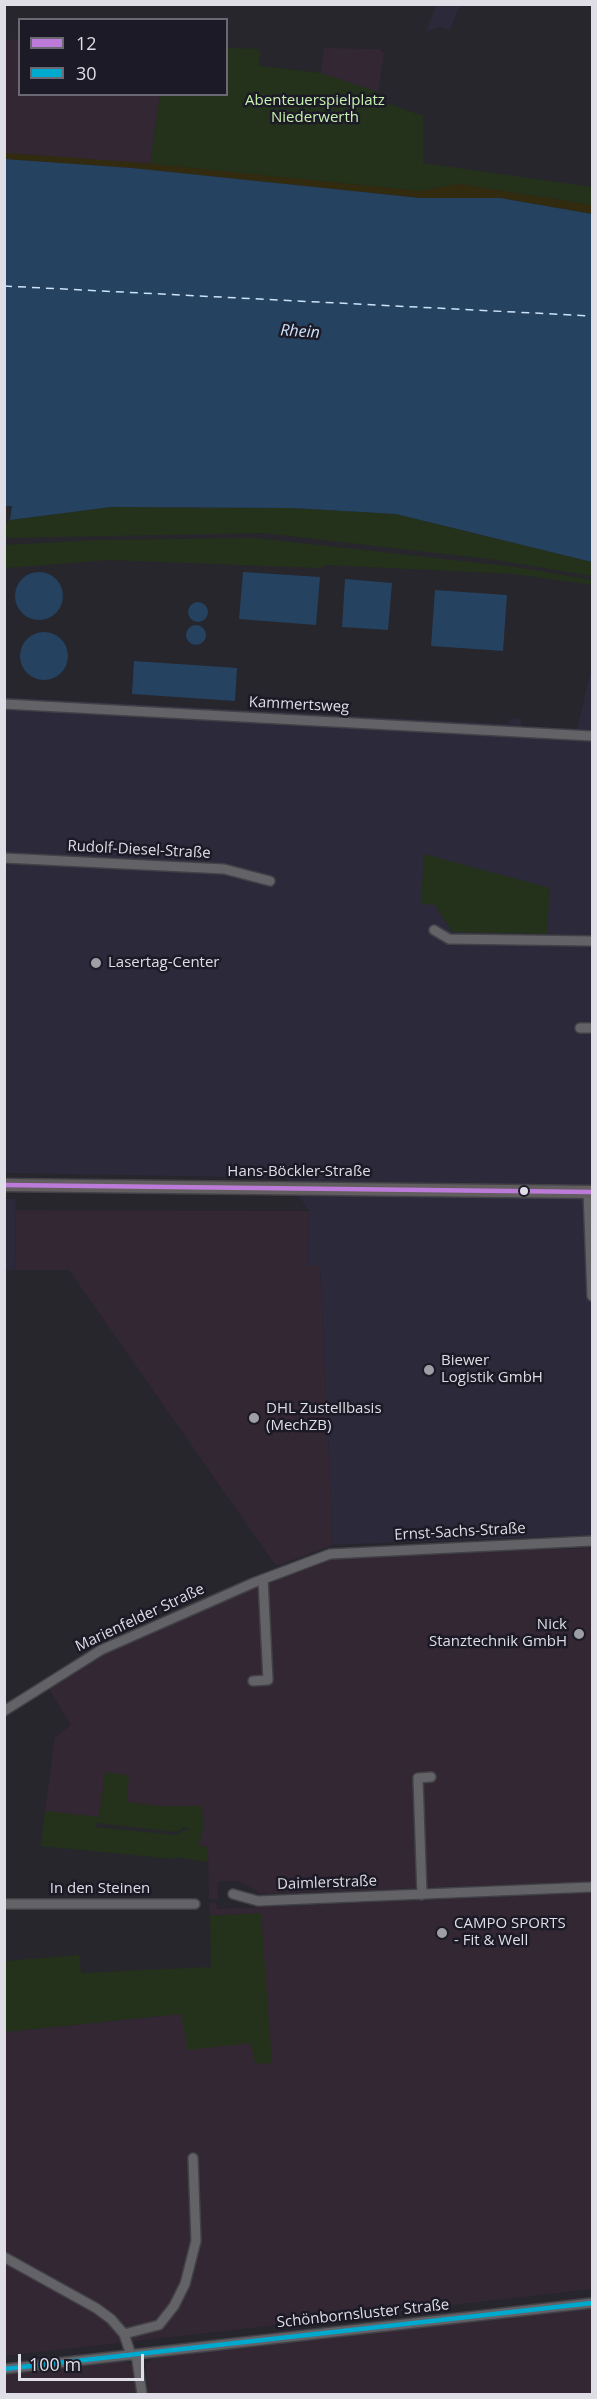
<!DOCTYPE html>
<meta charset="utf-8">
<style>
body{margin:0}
#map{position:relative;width:597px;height:2399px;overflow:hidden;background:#26262c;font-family:"Open Sans",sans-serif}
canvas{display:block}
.frame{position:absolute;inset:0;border:6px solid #dfdee6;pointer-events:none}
.legend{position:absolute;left:18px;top:18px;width:210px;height:78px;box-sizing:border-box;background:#1b1a26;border:2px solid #696873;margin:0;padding:8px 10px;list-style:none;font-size:18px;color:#dfdee6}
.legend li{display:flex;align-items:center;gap:12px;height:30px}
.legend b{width:30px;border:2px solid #696873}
.scale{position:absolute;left:18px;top:2354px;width:126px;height:27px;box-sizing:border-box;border:3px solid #dfdee6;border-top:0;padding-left:8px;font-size:18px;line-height:21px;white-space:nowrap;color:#dfdee6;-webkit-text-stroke:4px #1b1a26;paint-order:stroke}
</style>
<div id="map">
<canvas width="597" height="2399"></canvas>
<div class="frame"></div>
<ul class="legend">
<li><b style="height:8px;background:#bd7bd9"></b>12</li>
<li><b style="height:8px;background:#00a9ce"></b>30</li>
</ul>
<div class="scale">100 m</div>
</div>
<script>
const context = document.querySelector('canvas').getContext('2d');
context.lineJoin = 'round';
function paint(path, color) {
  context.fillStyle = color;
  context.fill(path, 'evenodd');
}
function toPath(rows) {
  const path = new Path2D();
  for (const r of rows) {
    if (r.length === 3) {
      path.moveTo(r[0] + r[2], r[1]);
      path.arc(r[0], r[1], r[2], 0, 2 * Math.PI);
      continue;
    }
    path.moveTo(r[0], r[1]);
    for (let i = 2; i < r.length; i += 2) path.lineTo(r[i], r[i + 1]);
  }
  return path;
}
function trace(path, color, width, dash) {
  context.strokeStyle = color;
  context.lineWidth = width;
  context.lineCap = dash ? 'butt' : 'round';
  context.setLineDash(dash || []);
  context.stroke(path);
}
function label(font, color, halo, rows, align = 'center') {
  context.font = font + ' "Open Sans",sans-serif';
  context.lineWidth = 5;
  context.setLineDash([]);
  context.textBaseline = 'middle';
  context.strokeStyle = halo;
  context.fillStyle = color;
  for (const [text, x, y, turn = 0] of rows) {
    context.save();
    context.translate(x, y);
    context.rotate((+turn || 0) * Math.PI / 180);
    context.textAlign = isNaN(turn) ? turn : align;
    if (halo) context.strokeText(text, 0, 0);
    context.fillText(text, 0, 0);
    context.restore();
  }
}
paint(toPath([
 [19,39,20,94,160,95,150,164,5,153,4,40],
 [324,48,380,49,384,54,378,92,321,73],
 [16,1210,309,1211,308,1266,320,1266,333,1545,276,1566,69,1270,15,1270],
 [592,1548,592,1881,261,1894,239,1881,220,1881,217,1885,218,1899,209,1899,208,1848,199,1845,203,1828,202,1806,158,1806,126,1802,105,1772,99,1817,45,1811,55,1737,71,1725,47,1686,105,1652,243,1591,337,1557],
 [592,1893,592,2289,5,2356,4,2032,181,2014,260,1913,210,1916,209,1903,216,1903,217,1909],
 [592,2308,592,2394,148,2394,146,2364,155,2357],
 [123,2360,133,2366,138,2394,5,2394,4,2373]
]), '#332733');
paint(toPath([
 [436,5,460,5,450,30,438,27,426,32],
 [592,666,592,1535,333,1545,320,1266,308,1266,309,1211,287,1178,5,1173,5,697,507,724,511,718,521,719,522,726,577,729],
 [5,1199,16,1199,15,1270,5,1271]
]), '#2b293a');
paint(toPath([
 [227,48,260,49,259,66,321,73,378,92,377,100,423,116,423,163,592,187,592,205,458,184,420,191,150,164,160,95,226,94],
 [111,507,292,508,396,514,592,562,592,576,489,559,263,533,5,538,5,525,10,520],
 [255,538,516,567,592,580,592,585,515,574,327,565,320,568,109,560,5,568,5,545,96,540],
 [424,854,550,888,547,934,452,932,435,905,421,904],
 [105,1772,129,1775,127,1802,158,1806,202,1806,203,1828,199,1845,208,1848,208,1862,175,1857,174,1859,41,1846,45,1811,99,1817],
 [96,1823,176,1832,184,1827,192,1831,185,1830,175,1835,95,1827],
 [261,1913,272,2063,255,2064,251,2043,188,2050,181,2014,5,2032,5,1961,79,1955,81,1973,211,1967,210,1916]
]), '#24321c');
paint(toPath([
 [4,153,132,162,420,191,458,184,592,205,592,214,500,198,420,198,132,168,5,159]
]), '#322b0f');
paint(toPath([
 [4,159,132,168,420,198,500,198,592,214,592,562,396,514,292,508,111,507,10,520,12,506,4,506],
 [39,596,24],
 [243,572,320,577,316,625,239,619],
 [345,579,392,583,388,630,342,627],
 [435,590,507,595,503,651,431,646],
 [198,612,10],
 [196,635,10],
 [44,656,24],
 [134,661,237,668,235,701,132,694]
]), '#254260');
trace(toPath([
 [4,286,592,316]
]), '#cde2f9', 1.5, [8, 6]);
const minor = toPath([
 [4,704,592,736],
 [4,858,224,869,270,881],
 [434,930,449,939,592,941],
 [580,1028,592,1028],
 [588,1191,592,1296],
 [253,1681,268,1680,263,1579],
 [4,1711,101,1650,253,1583,330,1554,592,1541],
 [233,1894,258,1901,592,1887],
 [422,1895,418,1778,431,1777],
 [4,1904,195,1904],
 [4,2257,96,2308,111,2319,124,2334,131,2355],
 [124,2334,159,2325,174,2306,185,2284,196,2241,193,2158],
 [136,2354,142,2394],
 [4,2369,592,2303]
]);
const major = toPath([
 [4,1185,592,1192]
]);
trace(minor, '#414147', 12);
trace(major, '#414147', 15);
trace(minor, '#626267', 9);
trace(major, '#625d5f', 12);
trace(toPath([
 [4,1185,592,1192]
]), '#bd7bd9', 4.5);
trace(toPath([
 [4,2369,592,2303]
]), '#00a9ce', 4.5);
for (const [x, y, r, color] of [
 [96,963,6,"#9e9ea5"],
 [524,1191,5,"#dfdee6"],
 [429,1370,6,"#9e9ea5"],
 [254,1418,6,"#9e9ea5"],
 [579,1634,6,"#9e9ea5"],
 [442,1933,6,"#9e9ea5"]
]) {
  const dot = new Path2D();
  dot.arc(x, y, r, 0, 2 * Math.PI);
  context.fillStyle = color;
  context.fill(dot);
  trace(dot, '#1b1a26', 2);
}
label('15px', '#c7f0ae', '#1b1a26', [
 ["Abenteuerspielplatz",315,101],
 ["Niederwerth",315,118]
]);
label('15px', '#dfdee6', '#1b1a26', [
 ["Kammertsweg",299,705,3],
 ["Rudolf-Diesel-Straße",139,850,3],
 ["Hans-Böckler-Straße",299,1172],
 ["Ernst-Sachs-Straße",460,1532,-3],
 ["Marienfelder Straße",140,1618,-25],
 ["Daimlerstraße",327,1883,-2],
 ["In den Steinen",100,1889],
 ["Schönbornsluster Straße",363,2314,-6]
]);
label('15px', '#dfdee6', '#1b1a26', [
 ["Lasertag-Center",108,963],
 ["Biewer",441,1361],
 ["Logistik GmbH",441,1378],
 ["DHL Zustellbasis",266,1409],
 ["(MechZB)",266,1426],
 ["Nick",567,1625,"right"],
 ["Stanztechnik GmbH",567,1642,"right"],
 ["CAMPO SPORTS",454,1924],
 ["- Fit & Well",454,1941]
], 'left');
label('italic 16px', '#cde2f9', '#1b1a26', [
 ["Rhein",300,332,4]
]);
</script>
